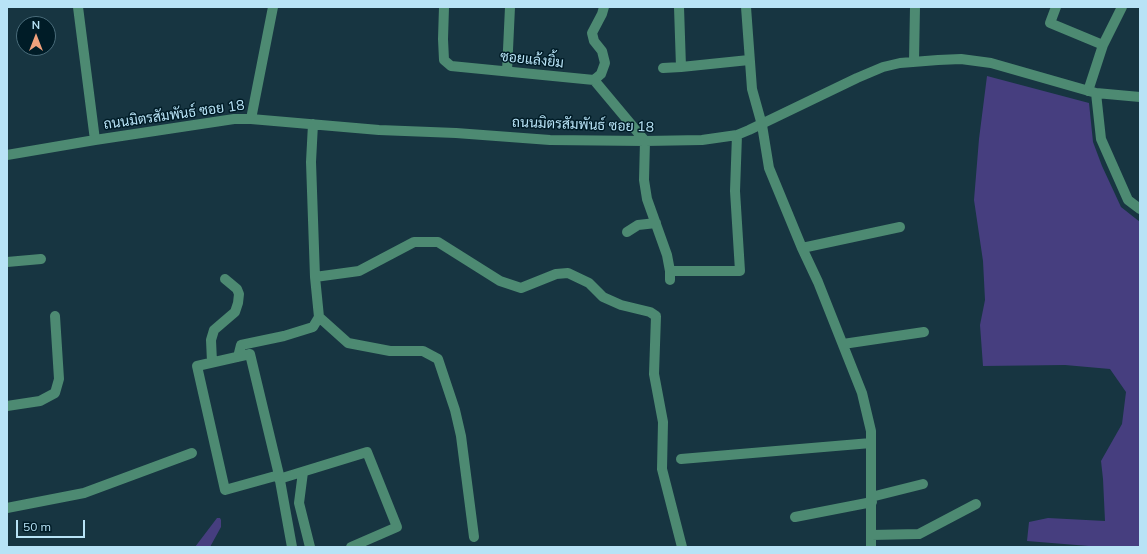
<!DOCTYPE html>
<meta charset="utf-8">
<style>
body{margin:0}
#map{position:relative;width:1147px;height:554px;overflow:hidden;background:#173541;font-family:Mulish,sans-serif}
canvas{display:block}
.frame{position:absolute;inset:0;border:8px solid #b8e3f6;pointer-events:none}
.north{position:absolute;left:16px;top:16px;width:40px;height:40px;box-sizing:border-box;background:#001c27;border:1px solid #4a6c7a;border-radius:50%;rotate:0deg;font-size:11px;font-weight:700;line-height:16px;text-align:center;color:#b8e3f6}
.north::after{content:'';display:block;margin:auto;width:14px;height:18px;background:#f1a17c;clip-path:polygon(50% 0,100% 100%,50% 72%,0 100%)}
.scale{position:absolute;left:16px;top:520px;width:69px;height:18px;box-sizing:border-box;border:2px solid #b8e3f6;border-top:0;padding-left:5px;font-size:12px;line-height:14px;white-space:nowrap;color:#b8e3f6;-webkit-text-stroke:3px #001c27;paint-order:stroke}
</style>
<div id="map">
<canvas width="1147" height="554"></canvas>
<div class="frame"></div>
<div class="north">N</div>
<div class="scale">50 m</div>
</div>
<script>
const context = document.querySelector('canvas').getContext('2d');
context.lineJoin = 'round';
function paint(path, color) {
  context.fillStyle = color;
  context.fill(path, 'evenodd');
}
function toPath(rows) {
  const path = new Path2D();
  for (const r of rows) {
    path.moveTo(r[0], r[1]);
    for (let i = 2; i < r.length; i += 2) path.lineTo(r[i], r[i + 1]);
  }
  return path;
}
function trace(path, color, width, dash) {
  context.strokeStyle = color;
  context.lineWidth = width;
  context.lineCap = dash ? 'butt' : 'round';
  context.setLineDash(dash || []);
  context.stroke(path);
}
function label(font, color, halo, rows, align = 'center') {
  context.font = font + ' Mulish,Sarabun,sans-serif';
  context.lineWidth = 3;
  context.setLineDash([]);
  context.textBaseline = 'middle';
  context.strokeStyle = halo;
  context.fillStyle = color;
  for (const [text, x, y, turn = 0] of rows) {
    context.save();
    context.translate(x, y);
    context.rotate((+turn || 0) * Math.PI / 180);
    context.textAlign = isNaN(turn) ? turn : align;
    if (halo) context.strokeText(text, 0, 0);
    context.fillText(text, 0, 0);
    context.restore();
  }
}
paint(toPath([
 [987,76,1089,103,1093,142,1102,166,1121,207,1140,222,1140,547,1101,547,1027,541,1029,522,1048,518,1105,521,1103,479,1101,461,1122,424,1126,392,1110,369,1065,365,983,366,980,325,985,300,983,261,974,200,979,139],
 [217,518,220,518,221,520,221,527,210,547,195,547]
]), '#463e7f');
trace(toPath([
 [78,7,95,140],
 [444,7,443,39,444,60,451,66,594,80,645,141,644,180,647,199,667,255,670,271,670,280],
 [679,7,681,67],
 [746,7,752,89,762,125,769,168,802,248,818,282,862,393,871,431,871,547],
 [1056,7,1050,23,1103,45],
 [914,61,915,7],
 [663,68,681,67,749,60],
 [507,71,510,7],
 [594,80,601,74,605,63,602,51,594,41,592,33,602,14,604,7],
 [1088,91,1103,45,1122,7],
 [1096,93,1101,139,1128,200,1140,209],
 [251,119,273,7],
 [7,155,95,140,234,119,251,119,379,130,456,133,550,140,645,141,702,140,737,135,749,130,857,78,883,67,900,63,938,60,961,59,991,63,1096,93,1140,97],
 [627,232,638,225,656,223],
 [802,248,900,227],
 [7,262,41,259],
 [670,271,740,271,735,191,737,135],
 [315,277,359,271,414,242,438,242,500,281,521,288,556,274,568,273,589,283,603,297,621,305,650,312,656,316,654,374,663,422,662,469,682,547],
 [319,317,348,343,390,351,423,351,438,359,455,410,461,436,474,537],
 [843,344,924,332],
 [238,357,241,345,284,336,313,327,319,317,315,277,311,162,313,124],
 [212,362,211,340,214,330,235,312,238,303,239,294,237,289,225,279],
 [7,406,40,401,55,393,59,379,55,316],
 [681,459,871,443],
 [303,472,299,503,310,547],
 [279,475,225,490,197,366,250,354,279,475,292,547],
 [279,479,367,452,397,527,351,547],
 [871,497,923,484],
 [7,508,84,493,192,453],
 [795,517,872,502],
 [871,535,919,534,976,504]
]), '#4d8a72', 10);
label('14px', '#b8e3f6', '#001c27', [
 ["ซอยแล้งยิ้ม",532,60,6],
 ["ถนนมิตรสัมพันธ์ ซอย 18",174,115,-8],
 ["ถนนมิตรสัมพันธ์ ซอย 18",583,125,2]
]);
</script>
